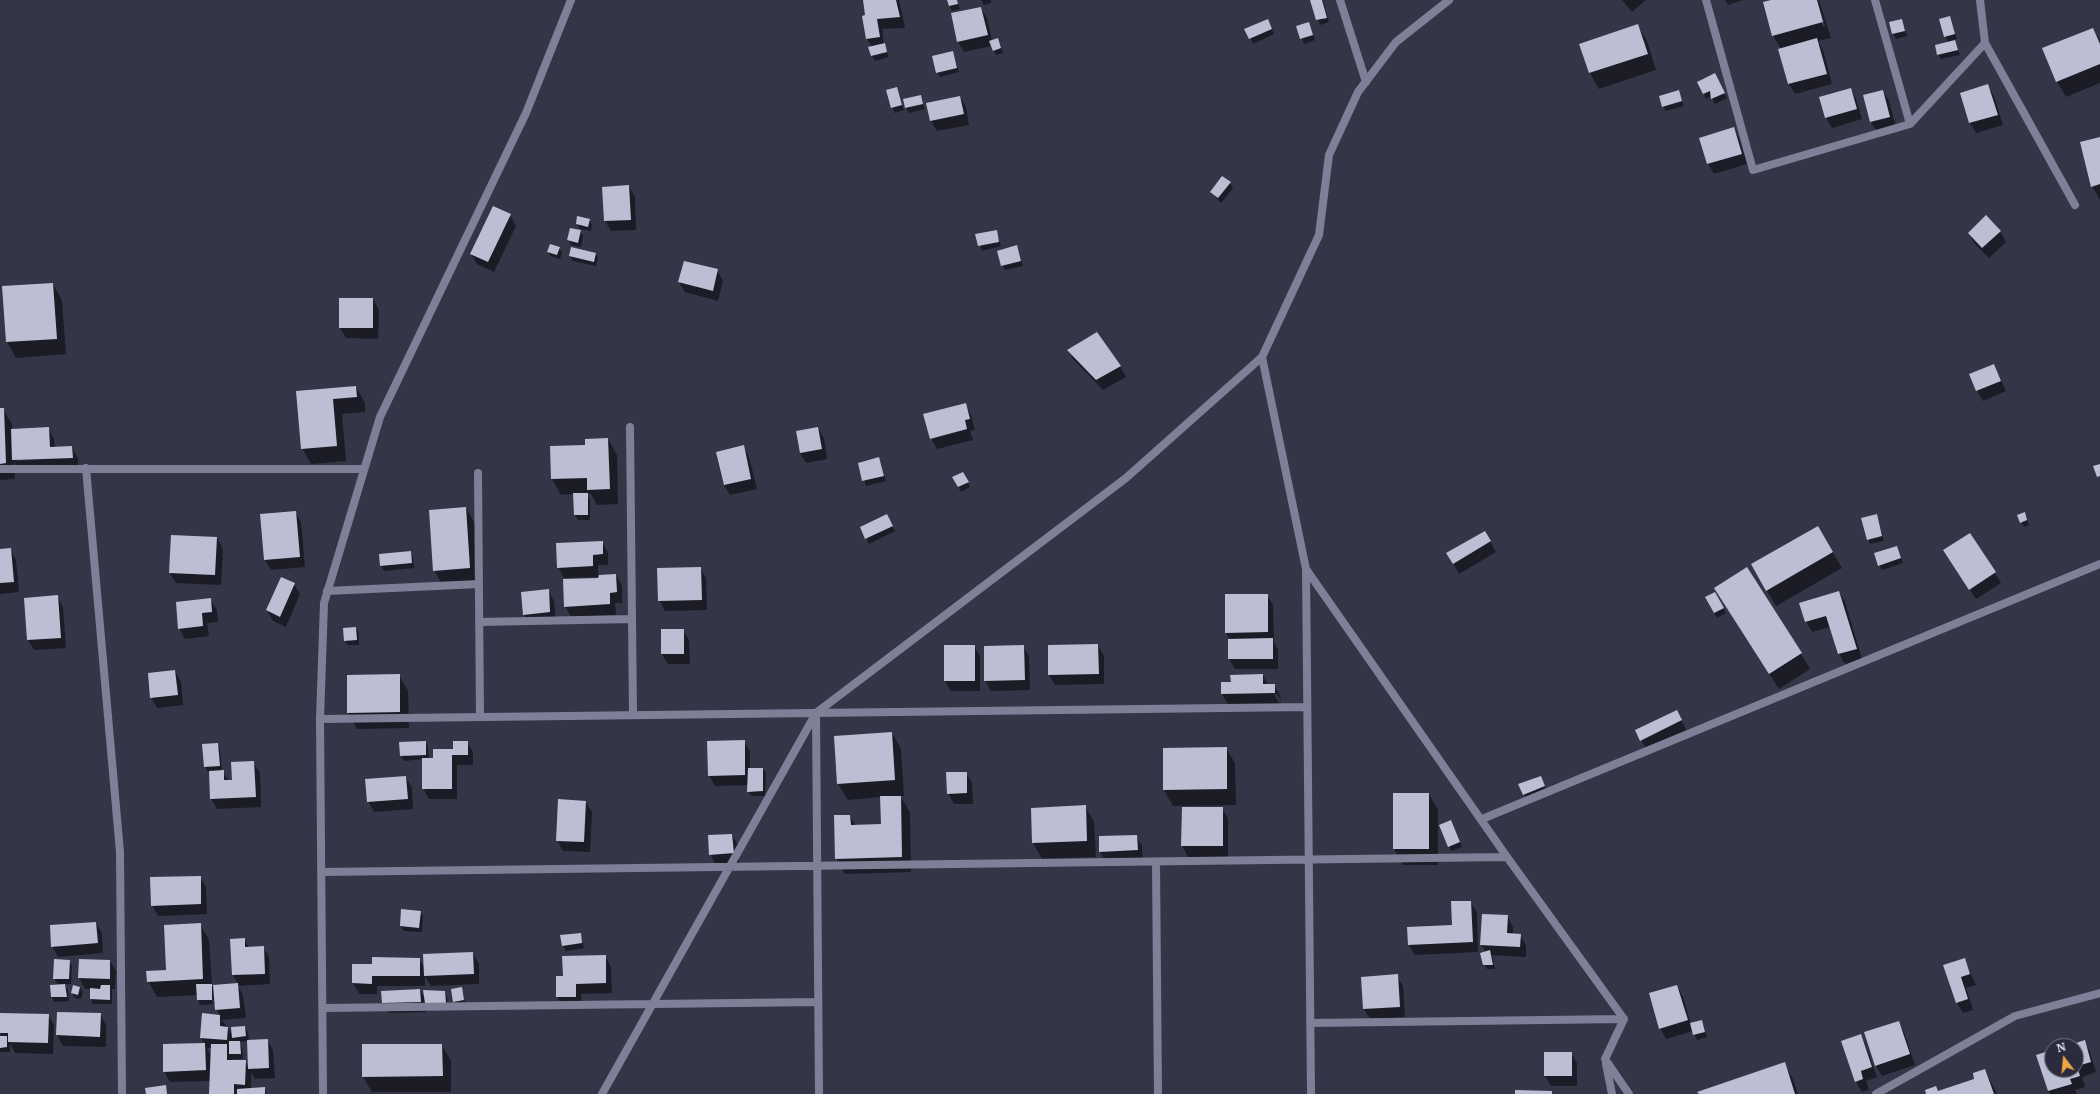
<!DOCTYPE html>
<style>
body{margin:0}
#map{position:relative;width:2100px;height:1094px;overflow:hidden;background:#343547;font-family:Merriweather,serif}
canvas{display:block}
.north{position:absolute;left:2044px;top:1038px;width:40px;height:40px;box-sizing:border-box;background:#2a2b3c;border:1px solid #757685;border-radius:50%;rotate:344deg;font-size:11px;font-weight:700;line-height:16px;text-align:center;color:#e6e7f2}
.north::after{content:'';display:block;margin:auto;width:14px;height:18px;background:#f1a640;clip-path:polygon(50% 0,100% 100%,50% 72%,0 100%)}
</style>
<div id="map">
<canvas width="2100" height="1094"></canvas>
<div class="north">N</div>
</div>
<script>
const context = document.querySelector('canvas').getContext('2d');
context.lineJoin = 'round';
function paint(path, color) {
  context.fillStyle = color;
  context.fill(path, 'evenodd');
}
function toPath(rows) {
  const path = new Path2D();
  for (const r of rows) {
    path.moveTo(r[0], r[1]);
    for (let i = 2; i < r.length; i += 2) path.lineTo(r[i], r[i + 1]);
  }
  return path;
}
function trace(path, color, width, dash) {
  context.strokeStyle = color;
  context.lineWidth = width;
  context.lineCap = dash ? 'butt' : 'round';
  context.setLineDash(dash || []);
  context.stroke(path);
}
paint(toPath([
 [864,0,899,0,905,28,882,29,884,45,889,57,875,61,872,56,870,48,872,47,867,39],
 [948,0,957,0,960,9,952,11],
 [981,0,991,0,991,3,984,5],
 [1311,0,1323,0,1329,22,1320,25],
 [1622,0,1646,0,1632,12],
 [1725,0,1743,0,1728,5],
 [1774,0,1819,0,1831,38,1818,41,1823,50,1832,84,1795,94,1789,84,1781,49,1773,36],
 [1817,5,1819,5,1825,26,1823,27],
 [981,8,987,18,992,41,998,39,1003,53,996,55,992,46,964,52,958,42],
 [1949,17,1957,39,1954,40,1960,55,1941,59,1938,55,1948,43,1940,20],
 [1901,20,1907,36,1896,39,1893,34],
 [1308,23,1315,40,1304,44,1298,27],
 [1270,25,1274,34,1253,44,1246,29],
 [1638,26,1647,41,1656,70,1599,89,1590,73,1580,44],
 [2093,29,2100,41,2100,83,2066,97,2057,82],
 [953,52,959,72,940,77,937,72],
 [1717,79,1727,98,1715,104,1711,96,1706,99,1704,94],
 [1988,86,1994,96,2003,125,1976,133,1970,123,1961,93],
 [896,88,904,110,895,113,892,108],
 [1850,89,1856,99,1862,119,1832,128,1826,118,1820,97],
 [1678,91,1684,106,1666,111,1663,106],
 [1883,91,1889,101,1896,127,1877,132,1871,122,1864,96],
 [920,96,925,109,909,113,906,108],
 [960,97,966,107,969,125,937,131,931,121],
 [1733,128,1739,139,1747,164,1714,174,1708,164,1700,138],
 [2100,138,2100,200,2092,186],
 [1230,183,1233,188,1221,203,1211,192],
 [629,186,635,197,636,230,611,231,605,221],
 [510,215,516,226,494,272,477,264,471,254],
 [589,220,592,225,591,231,580,229,577,224],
 [580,231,583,236,581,247,571,245,569,240],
 [996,231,1001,246,982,251,977,235],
 [2000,231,2006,242,1989,258,1975,244,1969,233],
 [1017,247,1023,266,1005,270,1002,266],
 [559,248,562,253,560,259,551,256,548,252],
 [596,254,598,258,596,266,573,261,570,256],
 [717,270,723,281,718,301,685,292,679,282],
 [53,284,62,300,66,354,16,358,7,342,3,287],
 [373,299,379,310,378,339,346,338,340,328],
 [1068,350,1120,366,1126,377,1103,390,1074,360],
 [1994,365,2006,391,1983,401,1977,391],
 [356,387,365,403,365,412,342,414,346,461,311,464,302,448,298,392],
 [965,404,971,415,975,430,970,431,973,440,937,449,931,438],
 [0,409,3,409,12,424,12,430,48,428,54,439,55,448,72,447,77,457,17,459,17,461,78,457,78,468,19,471,14,461,15,479,0,480],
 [818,428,824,438,827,459,806,463,800,453],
 [608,439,617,455,618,504,597,505,591,494,587,494,590,499,590,520,578,520,575,515,574,494,561,495,552,479,586,446],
 [743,446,749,457,757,489,730,495,724,485],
 [879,459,886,481,866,486,859,464],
 [963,473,970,487,961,492,954,478],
 [466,508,475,524,479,584,443,586,434,570],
 [295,512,301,522,305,567,271,570,265,560,261,515],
 [2024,513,2029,525,2024,527,2021,522],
 [1876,515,1884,541,1870,544,1868,539],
 [886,516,895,531,869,544,861,528],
 [1818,527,1842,568,1776,606,1752,565],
 [1485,532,1496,552,1459,574,1448,554],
 [217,538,223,549,221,585,176,583,170,573],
 [602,542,608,553,608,565,598,565,598,576,616,575,622,586,622,603,615,603,616,615,571,617,565,606,599,577,564,578,558,567],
 [1897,547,1903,563,1882,570,1879,565],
 [10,549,16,560,19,592,0,594,0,550],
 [410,552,413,557,414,568,384,571,381,566,380,555],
 [1951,561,1995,573,2001,583,1976,599],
 [700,568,706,578,707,610,665,611,659,600],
 [294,584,300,594,286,627,273,621,267,610],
 [548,590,554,601,556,622,530,625,524,614],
 [1839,592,1845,602,1862,659,1845,664,1839,654,1830,627,1812,632,1806,622],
 [1715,593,1726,613,1717,618,1706,598],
 [1267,595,1273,605,1274,642,1278,650,1278,669,1235,669,1229,659,1230,640,1226,633],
 [57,596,63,607,66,648,34,650,28,640,25,599],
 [210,599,217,610,218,622,207,623,209,636,185,639,179,628],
 [1725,604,1801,654,1810,669,1779,689],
 [356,628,359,633,359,645,348,645,345,641],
 [683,630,689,640,690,664,668,664,662,654],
 [1098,645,1104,656,1104,684,1055,685,1049,675],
 [974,646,980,656,980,691,951,691,945,681],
 [1023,646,1029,656,1030,690,991,691,985,680],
 [175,671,181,682,183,705,157,708,151,697],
 [399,675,408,691,409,728,357,729,348,713,348,676],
 [1263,675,1268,685,1274,685,1280,695,1281,701,1277,694,1274,694,1280,704,1228,704,1222,694,1222,683,1232,683],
 [1676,711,1687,731,1647,751,1636,731],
 [892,733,901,749,904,796,900,796,910,812,911,872,845,874,836,858,850,816,856,826,882,825,881,797,848,800,838,784],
 [744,741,750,752,750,769,763,769,766,773,765,796,751,796,748,791,748,785,715,786,709,775],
 [425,742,428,747,429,759,434,759,454,750,467,742,473,752,473,765,457,765,457,799,429,799,423,788,423,759,404,761,401,756],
 [217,744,220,749,222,771,229,781,233,781,253,762,260,773,261,807,217,809,211,798,210,772,208,772,205,767,203,745],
 [1226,748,1235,763,1236,805,1173,806,1164,790],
 [966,773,972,783,973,804,954,804,948,793],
 [406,777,412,788,413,809,374,812,368,801],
 [1543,782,1547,791,1527,799,1524,794],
 [1394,794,1429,794,1438,810,1438,865,1403,865,1394,849],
 [586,802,592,812,590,852,563,851,557,840],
 [1085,806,1094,822,1096,857,1042,859,1033,843,1032,809],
 [1183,808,1222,808,1228,819,1228,857,1188,857,1182,846],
 [1453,826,1462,847,1451,851,1449,846],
 [732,835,738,845,739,863,716,865,710,854],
 [1136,836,1142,846,1143,861,1106,862,1100,852],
 [200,877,206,887,207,914,158,916,152,905],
 [1470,902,1477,912,1478,952,1415,955,1409,945,1453,926],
 [420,911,423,916,422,932,404,931,401,926],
 [1507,916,1513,927,1513,935,1520,935,1526,945,1526,957,1492,955,1495,969,1487,969,1484,964,1486,952,1481,945],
 [96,923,102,933,103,953,58,957,52,946],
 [200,924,209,940,212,986,238,984,233,975,231,940,244,939,249,948,263,947,269,957,270,984,238,986,243,995,246,1018,222,1020,233,1036,245,1027,248,1032,249,1041,267,1040,273,1050,275,1078,255,1079,251,1072,251,1089,264,1088,267,1094,210,1094,210,1081,170,1082,164,1071,205,1044,201,1038,220,1016,211,995,209,996,214,1004,200,1005,197,995,157,997,148,981,167,971],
 [248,1041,249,1068,245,1061,233,1061,233,1059,243,1059,242,1047,239,1042],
 [207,1048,212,1048,211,1055],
 [580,934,584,948,566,951,563,946],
 [473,953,479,964,479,984,431,986,425,976,425,986,377,986,377,994,359,994,353,983,353,965,373,965,419,959,425,968],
 [605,956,611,967,612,993,581,994,582,1007,563,1007,557,997],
 [1964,959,1976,985,1966,988,1973,1010,1963,1013,1957,1003,1944,965],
 [80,960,110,961,116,971,115,989,112,989,112,1004,93,1004,91,999,91,989,85,989,79,978],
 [69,961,72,966,71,984,64,984,68,990,69,1001,54,1002,52,997,51,986,58,985,54,978],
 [1397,976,1403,986,1405,1017,1370,1019,1364,1009],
 [1677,986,1683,997,1691,1024,1702,1021,1707,1037,1697,1040,1693,1031,1666,1039,1660,1028],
 [80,987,83,992,81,999,75,998,72,993],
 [461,988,466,1005,457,1006,454,1001],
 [420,990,426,1000,444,992,447,997,448,1008,426,1003,426,1012,389,1013,383,1003],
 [58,1013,100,1014,106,1025,106,1047,63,1046,57,1035],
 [0,1014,48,1015,54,1025,53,1054,15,1053,10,1043,10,1052,0,1052,0,1037,2,1037,0,1034],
 [1898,1022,1904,1032,1915,1065,1882,1076,1876,1066],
 [1861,1035,1866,1046,1877,1077,1866,1081,1869,1090,1862,1092,1856,1082],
 [2084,1041,2090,1052,2096,1072,2082,1077,2085,1087,2075,1090,2077,1094,2050,1094,2048,1091,2052,1051,2052,1070,2076,1070,2076,1046,2069,1046],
 [442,1045,451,1061,451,1092,372,1092,363,1077],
 [1571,1053,1577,1063,1577,1086,1551,1086,1545,1076],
 [1784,1064,1793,1079,1798,1094,1700,1094],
 [1985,1070,1997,1094,1927,1094,1939,1092,1976,1080]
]), '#0007');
paint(toPath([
 [863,0,896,0,900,17,877,19,880,37,866,39,862,16,865,15],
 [947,0,957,0,958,4,949,6],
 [1310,0,1322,0,1327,18,1316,20],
 [1771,0,1817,0,1823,22,1772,36,1763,2],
 [981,7,988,35,957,42,951,13],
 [1950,16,1955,34,1944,37,1939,19],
 [1268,19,1272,29,1249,39,1244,29],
 [1902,19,1905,31,1892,34,1889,22],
 [1309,22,1313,35,1300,39,1296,26],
 [1638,24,1648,54,1589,73,1579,44],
 [2093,28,2100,44,2100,64,2056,82,2042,48],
 [998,38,1001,48,993,51,989,41],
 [1817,38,1827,74,1788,84,1778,49],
 [1955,40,1958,50,1937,55,1935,45],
 [885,43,887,52,871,56,868,47],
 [953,51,957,68,936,73,932,56],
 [1715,73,1725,93,1711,99,1710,91,1703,94,1697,82],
 [1988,84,1998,115,1969,123,1960,93],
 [897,87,902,105,891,108,886,90],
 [1851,88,1857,109,1825,118,1819,97],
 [1679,90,1682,101,1662,107,1659,96],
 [1883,90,1890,117,1870,122,1863,95],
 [921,95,923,104,905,108,903,99],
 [960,96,964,114,930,121,926,103],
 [1734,127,1742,154,1707,164,1699,138],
 [2100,137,2100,184,2091,187,2080,142],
 [1222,176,1231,182,1218,198,1210,192],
 [629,185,631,220,604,221,602,187],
 [493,206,511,214,488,262,470,254],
 [1986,215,2001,231,1982,248,1968,233],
 [577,216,590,219,588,227,576,224],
 [570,228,581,230,578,243,567,240],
 [997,230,999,242,978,246,975,234],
 [550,244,560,247,557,255,547,252],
 [1017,245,1021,261,1001,266,997,251],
 [571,247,596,253,594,262,569,256],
 [684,261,718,269,713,291,678,282],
 [53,283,57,339,6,342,2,286],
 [339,298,373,298,373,328,339,328],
 [1097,332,1121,366,1096,380,1067,350],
 [1994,364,2001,381,1976,391,1969,374],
 [356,386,357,397,333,399,337,446,301,449,296,391],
 [966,403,970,419,965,420,967,429,930,439,923,414],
 [0,408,4,408,6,463,0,464],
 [49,427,50,447,72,446,73,458,12,460,11,429],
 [818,427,822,449,800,453,796,431],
 [608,438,610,489,587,490,587,478,551,479,550,446,585,445,585,439],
 [744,445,751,479,724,485,716,452],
 [879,457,884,476,862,481,858,463],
 [2100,464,2100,476,2097,477,2093,466],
 [963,472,969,482,958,487,952,477],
 [573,493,588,493,588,515,574,515],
 [466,507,470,568,433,571,429,510],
 [296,511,300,557,264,560,260,514],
 [2025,512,2027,520,2020,523,2017,515],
 [887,514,893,526,865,539,860,527],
 [1877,514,1882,536,1867,540,1861,518],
 [1818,526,1833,552,1766,591,1751,564],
 [1485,531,1491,541,1453,564,1446,553],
 [1970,533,1996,572,1969,590,1943,550],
 [171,535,217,537,215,575,169,573],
 [603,541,603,554,593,555,593,566,557,568,556,543],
 [1897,546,1901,558,1878,566,1874,553],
 [11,548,14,582,0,583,0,549],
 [411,551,412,563,380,566,379,554],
 [701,567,702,600,658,601,657,568],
 [1747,567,1802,653,1769,674,1714,588],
 [616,574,617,592,610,593,610,604,564,607,563,579,598,578,599,575],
 [281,577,295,583,280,617,266,610],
 [549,589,550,612,523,615,521,592],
 [1839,591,1857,649,1838,654,1826,616,1805,622,1799,603],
 [1715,592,1724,608,1714,613,1705,597],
 [1225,594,1268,594,1268,632,1225,633],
 [58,595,61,638,27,640,24,598],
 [211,598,212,612,202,613,203,626,178,629,176,602],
 [356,627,357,640,344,641,343,628],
 [661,629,684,629,684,654,661,654],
 [1273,638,1273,659,1228,659,1228,639],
 [1098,644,1099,674,1048,675,1048,645],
 [944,645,975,645,975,681,944,681],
 [1024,645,1025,680,984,681,984,646],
 [175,670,178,695,150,698,148,673],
 [400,674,400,712,347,713,347,675],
 [1263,674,1263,684,1275,684,1275,693,1221,694,1221,682,1231,682,1230,675],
 [1677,710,1682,720,1640,741,1635,730],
 [892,732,895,780,837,784,834,736],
 [745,740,745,775,708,776,707,741],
 [426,741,426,755,400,756,399,742],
 [453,741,468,741,468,755,452,755,452,789,422,789,422,758,433,758,433,749,453,749],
 [218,743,220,766,204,767,202,744],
 [1227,747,1227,789,1163,790,1163,748],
 [254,761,256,797,210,799,209,771,224,770,224,780,232,780,231,762],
 [748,768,763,768,763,791,747,792],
 [946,772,967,772,967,793,947,794],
 [406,776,408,799,367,802,365,779],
 [1541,776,1545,786,1523,795,1518,784],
 [1393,793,1429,793,1429,849,1393,849],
 [880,796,901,796,902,857,835,859,834,815,850,815,851,825,881,824],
 [558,799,586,801,584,842,556,841],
 [1086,805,1087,841,1032,843,1031,808],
 [1182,807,1223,807,1223,846,1181,846],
 [1451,820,1460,842,1448,847,1439,825],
 [732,834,734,853,709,855,708,835],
 [1137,835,1138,850,1099,852,1099,836],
 [201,876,201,904,151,906,150,877],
 [1451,901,1471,901,1473,942,1408,945,1407,927,1452,925],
 [401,909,421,911,419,928,400,926],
 [1482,914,1508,915,1507,933,1521,934,1520,947,1480,945],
 [96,922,98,943,51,947,50,925],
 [201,923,203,979,147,982,146,971,166,970,164,925],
 [581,933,582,943,562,946,560,935],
 [245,938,245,947,264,946,265,974,232,975,230,939],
 [1490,950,1493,965,1483,965,1480,953],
 [473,952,474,974,424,976,423,954],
 [606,955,606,983,576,984,576,997,556,997,556,976,563,976,562,956],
 [372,957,420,958,420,976,372,976,372,984,352,983,352,964,372,964],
 [1965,958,1970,974,1961,977,1968,999,1956,1003,1943,965],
 [54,959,70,960,69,979,53,979],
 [79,959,110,960,110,979,78,978],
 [1398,974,1400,1007,1363,1009,1361,977],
 [238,983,240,1008,215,1010,213,985],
 [65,984,67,997,51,997,50,985],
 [196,984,212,984,212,1000,197,1000],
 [73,985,80,987,78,995,71,993],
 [101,985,110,985,110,1000,90,999,90,988,100,989],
 [1677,985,1688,1020,1659,1029,1649,993],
 [462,987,464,1000,453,1002,451,989],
 [420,989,421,1002,382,1003,381,991],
 [423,990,445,991,446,1003,425,1003],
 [57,1012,101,1013,100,1037,56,1035],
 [0,1013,49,1014,48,1043,8,1042,8,1033,0,1033],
 [202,1013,220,1015,220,1026,228,1027,227,1040,200,1038],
 [1702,1020,1705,1032,1693,1035,1690,1023],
 [1899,1021,1910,1054,1875,1066,1864,1032],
 [245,1026,246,1036,232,1038,231,1027],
 [1861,1034,1872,1067,1861,1071,1863,1079,1855,1082,1841,1041],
 [0,1036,7,1036,7,1047,0,1048],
 [268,1039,269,1068,248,1069,247,1040],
 [2085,1040,2091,1062,2077,1066,2080,1076,2070,1079,2072,1084,2048,1091,2036,1055,2052,1050,2052,1070,2076,1070,2076,1046,2067,1046],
 [229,1041,240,1041,241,1054,229,1054],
 [205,1043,206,1070,163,1072,163,1044],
 [211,1044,227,1044,227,1060,246,1060,245,1085,234,1084,234,1094,209,1094],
 [362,1044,442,1044,443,1076,362,1077],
 [1544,1052,1572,1052,1572,1076,1544,1076],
 [1785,1062,1795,1094,1699,1094,1697,1092],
 [1985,1069,1994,1094,1926,1094,1925,1090,1936,1086,1938,1091,1974,1079,1973,1073],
 [166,1085,167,1094,146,1094,145,1088],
 [265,1087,265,1094,237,1094,237,1089],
 [1515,1090,1552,1091,1552,1094,1515,1094]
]), '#bcbfd4');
trace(toPath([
 [1340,0,1366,82],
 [1706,0,1753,170,1910,124,1985,43],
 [1875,0,1910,124],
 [1980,0,1985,43,2075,205],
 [1262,357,1306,569,1311,1094],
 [630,427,633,715],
 [86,468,120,852,122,1094],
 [0,469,363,469],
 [478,473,480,717],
 [1306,569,1507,857,1624,1019,1605,1059,1629,1094],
 [327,591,479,584],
 [479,622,632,619],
 [816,714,819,1094],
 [320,719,1307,707],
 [1482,819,2100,564],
 [1156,862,1158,1094],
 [321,872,1507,857],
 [323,1008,818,1002],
 [1310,1023,1624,1019],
 [1606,1064,1612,1094],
 [323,1094,320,719,324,603,380,417,526,113,571,0],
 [602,1094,816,713,1126,478,1262,357,1319,235,1329,155,1358,92,1396,42,1449,0],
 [1876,1094,2015,1016,2100,993]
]), '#7e8098', 8);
</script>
